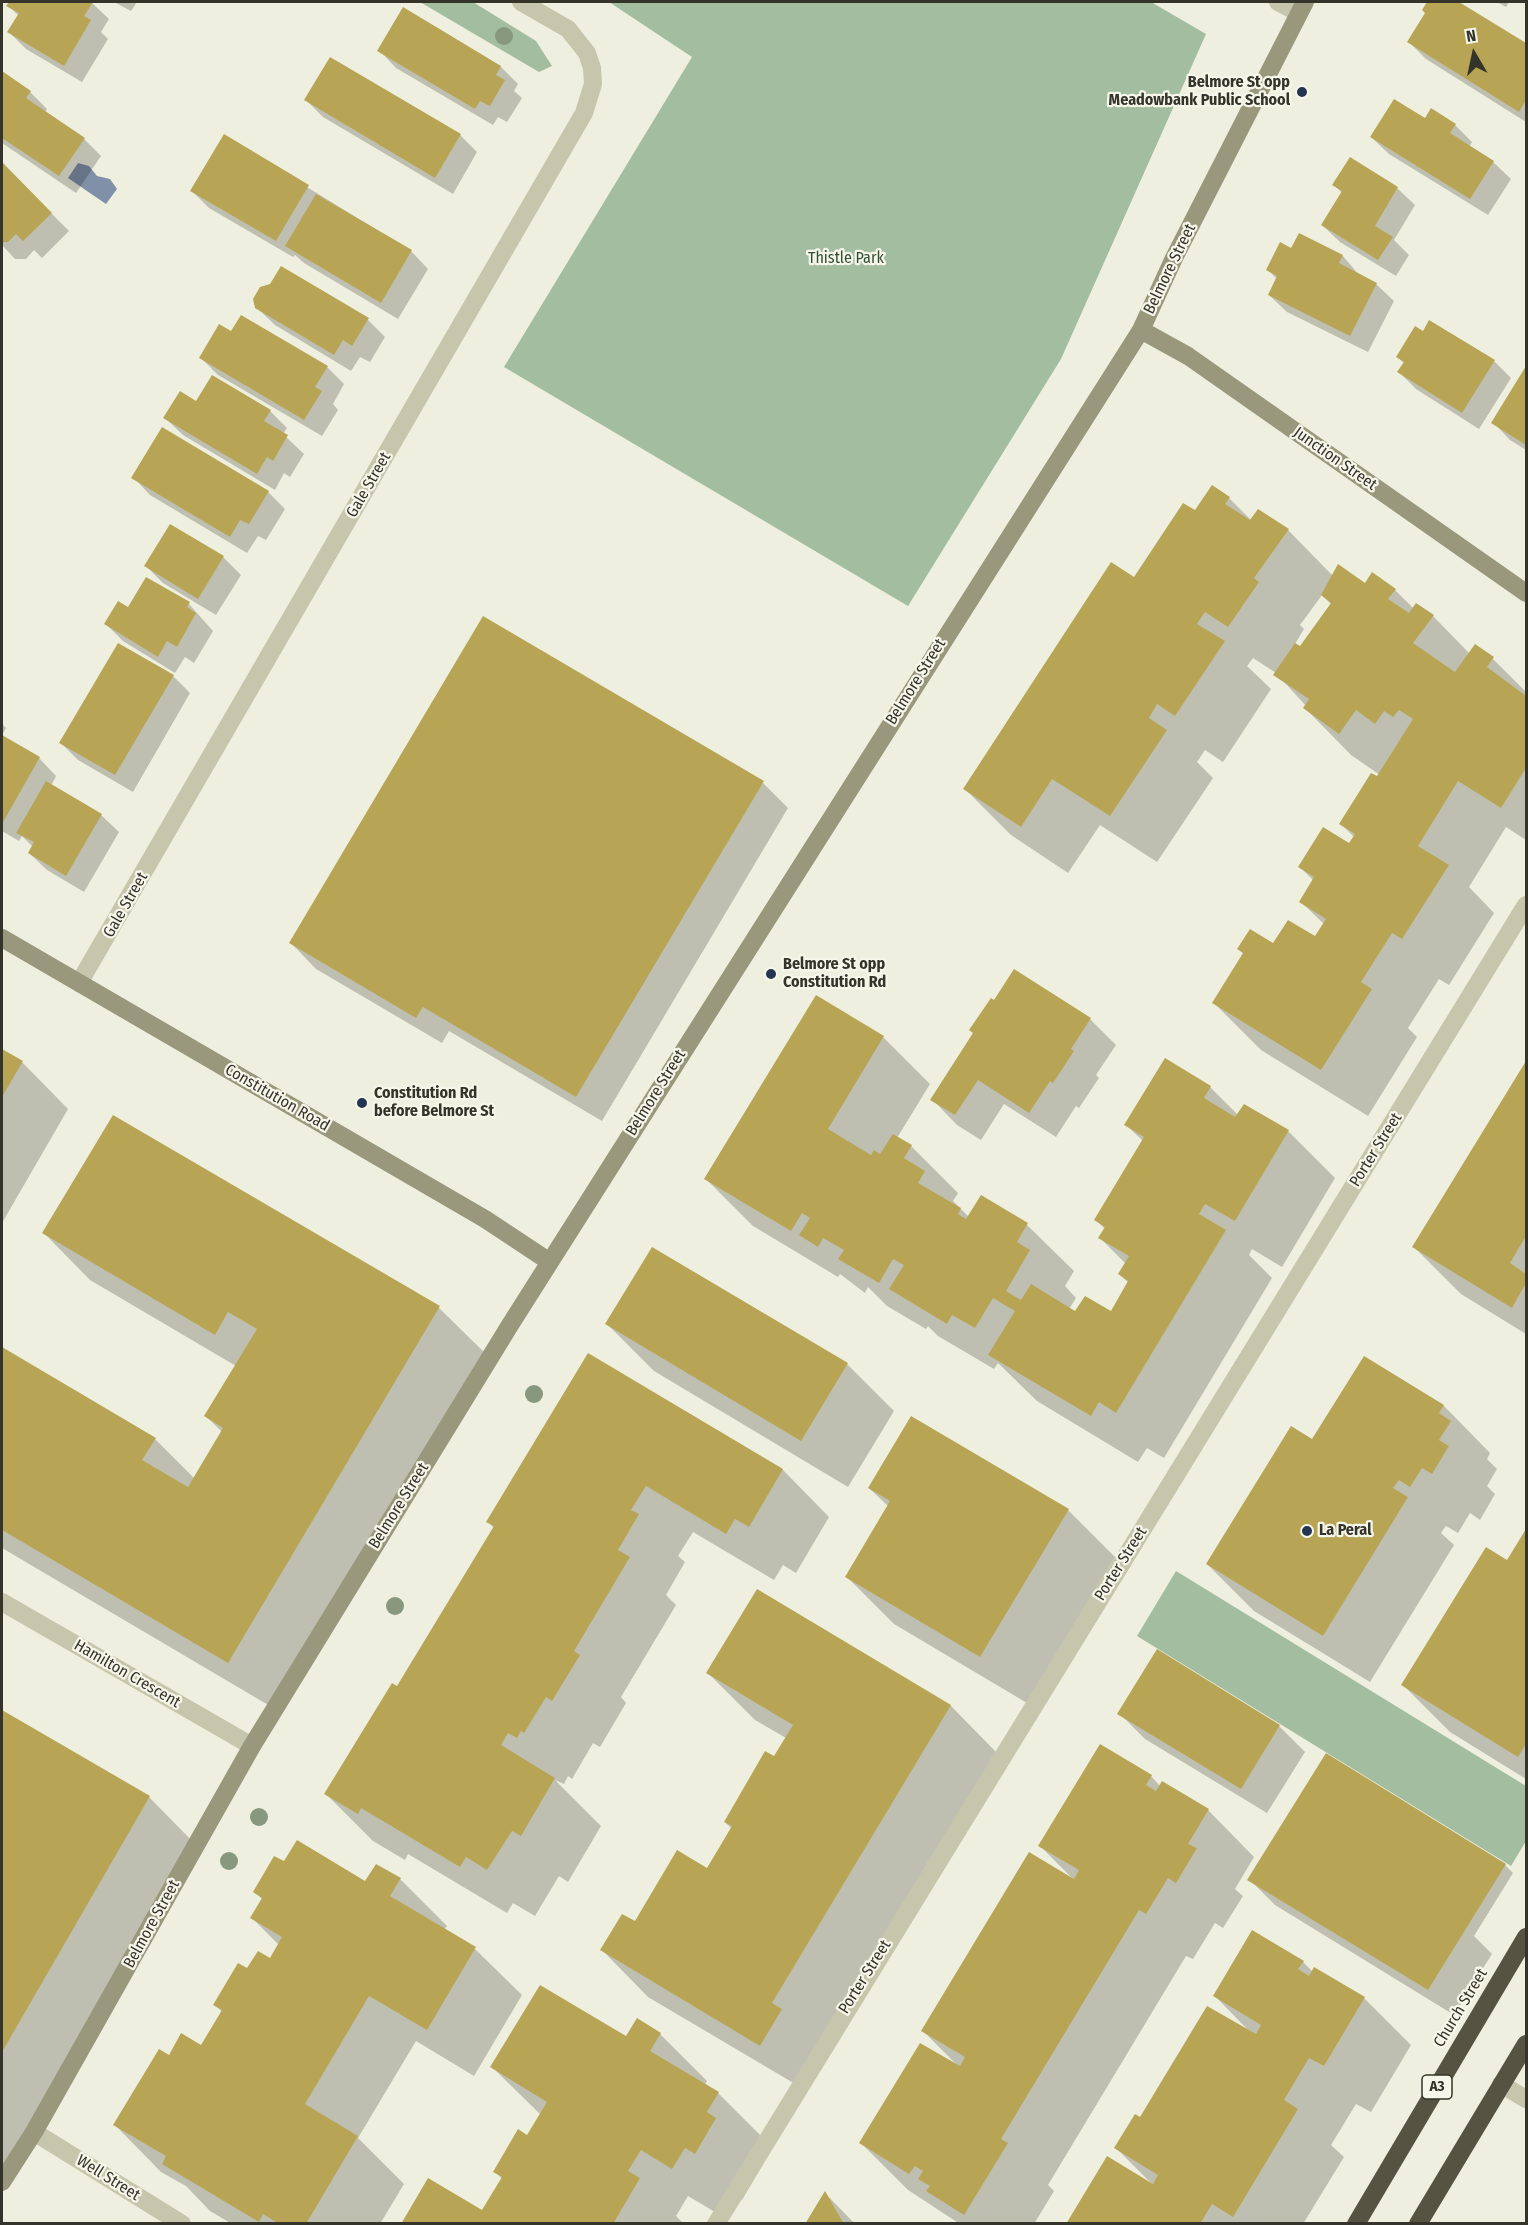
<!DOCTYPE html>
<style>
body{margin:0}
#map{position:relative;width:1528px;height:2225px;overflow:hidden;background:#eeefde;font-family:"Fira Sans Condensed",sans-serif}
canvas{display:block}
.frame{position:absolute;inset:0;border:3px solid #35342a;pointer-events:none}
.north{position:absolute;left:1444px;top:24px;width:60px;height:60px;-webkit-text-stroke:4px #f6f7ea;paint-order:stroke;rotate:351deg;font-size:16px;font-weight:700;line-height:24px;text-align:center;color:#35342a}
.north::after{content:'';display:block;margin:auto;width:21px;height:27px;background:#35342a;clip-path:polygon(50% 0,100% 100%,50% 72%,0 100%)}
</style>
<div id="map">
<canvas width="1528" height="2225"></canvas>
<div class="frame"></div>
<div class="north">N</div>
</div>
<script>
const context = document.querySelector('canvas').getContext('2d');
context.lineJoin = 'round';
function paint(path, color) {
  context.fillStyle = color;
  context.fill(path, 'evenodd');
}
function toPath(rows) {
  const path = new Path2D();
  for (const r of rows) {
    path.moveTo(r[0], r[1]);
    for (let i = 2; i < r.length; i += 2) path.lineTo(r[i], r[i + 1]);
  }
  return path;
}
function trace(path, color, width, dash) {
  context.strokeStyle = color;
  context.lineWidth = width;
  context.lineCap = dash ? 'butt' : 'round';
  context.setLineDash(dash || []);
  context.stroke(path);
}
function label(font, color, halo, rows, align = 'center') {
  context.font = font + ' "Fira Sans Condensed",sans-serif';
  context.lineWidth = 4.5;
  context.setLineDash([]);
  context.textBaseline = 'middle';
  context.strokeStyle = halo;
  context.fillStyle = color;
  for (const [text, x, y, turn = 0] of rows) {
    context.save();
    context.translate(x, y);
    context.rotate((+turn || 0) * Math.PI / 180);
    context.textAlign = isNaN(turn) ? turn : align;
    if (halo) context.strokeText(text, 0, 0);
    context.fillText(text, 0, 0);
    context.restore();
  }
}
paint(toPath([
 [420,2,473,2,536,41,552,66,539,72],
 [609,2,1151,2,1206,34,1061,359,908,606,504,367,692,57],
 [1176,1571,1526,1786,1526,1841,1511,1866,1137,1636]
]), '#a3bda0');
paint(toPath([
 [78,163,89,166,97,176,110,179,117,189,106,204,68,178]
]), '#8190a9');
paint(toPath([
 [11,2,91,2,109,19,101,32,108,39,82,82,26,49,9,32,19,16,8,6],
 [114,2,137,2,131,11],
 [1429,2,1457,2,1526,45,1526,122,1426,59,1409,42,1427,13,1423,10],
 [1497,2,1509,2,1506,7],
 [404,10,501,67,518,84,514,91,522,98,507,122,498,117,493,125,396,68,379,50],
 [2,73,30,92,47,109,45,112,84,139,101,156,76,193,2,143],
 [306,100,460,135,477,152,453,194,323,117],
 [1426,120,1455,125,1472,142,1469,147,1493,162,1511,179,1488,215,1389,154,1371,137],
 [224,136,411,251,428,269,398,319,304,263,295,255,293,257,209,208,192,191],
 [2,164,69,231,42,258,34,250,26,259,15,259,2,245],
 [1334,185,1397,188,1415,205,1394,240,1409,255,1396,276,1340,242,1322,225,1342,193],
 [1299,235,1343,256,1359,275,1376,284,1394,301,1368,352,1287,312,1269,295,1277,279,1268,270,1292,250],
 [281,268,368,320,385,337,370,362,360,357,351,371,275,325,257,308],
 [232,333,327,367,344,384,333,404,338,410,322,436,218,375,201,358],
 [1398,357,1494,361,1511,378,1479,429,1416,389,1399,372,1404,363],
 [1526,369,1526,450,1510,440,1493,422],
 [197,403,270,411,287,428,283,434,304,454,290,477,284,473,275,490,183,435,165,418],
 [133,477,268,492,285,509,266,540,258,536,247,553,150,495],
 [1229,498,1251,520,1288,530,1333,576,1395,590,1414,609,1433,616,1470,654,1493,659,1526,692,1526,840,1506,827,1469,887,1494,913,1449,985,1439,979,1408,1028,1417,1037,1368,1116,1261,1050,1214,1003,1244,954,1239,949,1315,938,1324,924,1301,902,1314,881,1300,867,1350,845,1354,837,1341,824,1380,775,1351,755,1305,708,1306,706,1276,673,1253,658,1247,666,1271,689,1223,762,1205,750,1197,762,1213,778,1157,862,1100,825,1068,873,1011,835,965,789,1134,579,1195,512],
 [1322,595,1332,605,1301,649,1295,644,1304,629,1300,625],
 [170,526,223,557,241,575,216,615,163,583,146,566],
 [147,579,189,604,213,631,194,663,185,657,175,673,123,641,106,624,129,609],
 [173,676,190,693,133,792,78,760,61,743],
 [2,724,6,728,2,735],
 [2,737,39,758,56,776,51,786,101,815,119,832,84,892,47,870,29,853,33,847,22,836,19,841,2,831],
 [763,783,788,808,602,1121,449,1031,442,1043,316,969,291,943],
 [1090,1019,1116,1045,1096,1075,1099,1078,1079,1108,1076,1106,1056,1137,1004,1104,981,1140,957,1125,932,1099],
 [883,1037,930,1084,897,1138,911,1146,958,1193,953,1201,969,1217,981,1197,1027,1225,1074,1271,1065,1286,1076,1298,1069,1309,1076,1313,1111,1313,1129,1283,1119,1274,1126,1264,1100,1238,1105,1229,1096,1220,1143,1141,1126,1125,1210,1087,1238,1115,1288,1131,1335,1178,1282,1267,1252,1249,1249,1255,1272,1278,1164,1458,1147,1448,1138,1462,1037,1401,998,1363,994,1369,938,1336,928,1326,926,1329,887,1306,868,1287,865,1293,840,1274,838,1277,753,1226,706,1179],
 [2,1051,22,1062,68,1109,2,1223],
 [1526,1064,1526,1334,1461,1294,1414,1247],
 [44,1233,439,1308,486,1354,275,1709,2,1548,2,1349,155,1439,194,1478,222,1432,206,1416,236,1366,90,1280],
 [607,1324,847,1364,894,1411,848,1487,654,1371],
 [588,1355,783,1470,829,1517,796,1573,783,1565,774,1580,693,1532,678,1556,685,1562,666,1595,676,1605,621,1697,626,1703,600,1747,593,1743,572,1779,568,1776,564,1784,555,1780,601,1826,568,1882,559,1876,535,1916,513,1903,507,1913,408,1854,405,1860,373,1841,326,1794,398,1688,494,1528,488,1522],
 [1364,1358,1444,1406,1490,1453,1487,1459,1497,1469,1487,1486,1495,1494,1480,1520,1470,1513,1458,1533,1446,1526,1441,1533,1454,1545,1370,1682,1254,1611,1207,1564,1313,1441],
 [869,1488,1068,1510,1115,1557,1027,1703,894,1624,847,1577,889,1507],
 [1526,1532,1526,1779,1450,1732,1403,1685,1508,1562],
 [758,1591,951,1706,997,1753,807,2091,648,1997,602,1950,707,1870,732,1829,725,1822,775,1758,786,1738,755,1720,708,1673],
 [2,1712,149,1797,195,1844,2,2180],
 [1119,1713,1279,1726,1305,1752,1267,1813,1145,1739],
 [1151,1776,1160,1786,1208,1810,1254,1857,1235,1889,1243,1896,1223,1928,1215,1923,1193,1959,1186,1956,1048,2185,1054,2191,1034,2224,960,2224,908,2190,861,2143,958,2066,923,2031,1073,1879,1040,1846],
 [285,1864,366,1883,400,1879,447,1926,444,1930,475,1949,522,1995,474,2076,416,2041,358,2138,404,2184,380,2224,232,2224,210,2211,186,2186,161,2172,115,2125,169,2057,202,2047,222,2012,215,2005,248,1970,271,1960,279,1945,252,1918,263,1900,255,1892],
 [1505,1865,1513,1873,1474,1936,1492,1954,1454,2015,1275,1905,1249,1879],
 [1303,1962,1313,1972,1315,1969,1364,1998,1411,2045,1371,2112,1356,2104,1331,2145,1344,2157,1303,2224,1068,2224,1152,2184,1116,2148,1141,2119,1249,2031,1215,1996],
 [660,2034,707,2081,705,2085,718,2093,765,2140,754,2158,762,2166,742,2200,732,2194,720,2215,688,2196,676,2216,684,2224,403,2224,483,2212,502,2179,495,2171,528,2137,541,2115,492,2067,626,2038],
 [825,2193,855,2224,807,2224]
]), '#0003');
paint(toPath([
 [9,2,93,2,84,16,91,20,64,66,7,32,19,13,6,6],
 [1427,2,1459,2,1526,43,1526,100,1519,112,1407,42,1425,13,1422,10],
 [403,7,501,66,496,75,505,80,490,106,480,101,475,109,377,51],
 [330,57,461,134,435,178,304,100],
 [2,71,31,91,26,98,85,138,59,176,2,138],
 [1394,99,1425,118,1431,108,1456,124,1450,133,1494,161,1470,199,1370,137],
 [224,134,309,185,276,241,190,191],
 [1350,157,1398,187,1375,226,1393,237,1378,260,1321,225,1342,191,1332,185],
 [2,162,52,213,23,241,16,234,8,242,2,242],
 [316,194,412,250,381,303,285,246],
 [1299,233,1343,255,1339,263,1377,283,1350,336,1268,295,1277,276,1266,270,1280,242,1291,248],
 [281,266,369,318,352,346,343,340,334,355,255,308,253,299,260,287,270,284],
 [241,315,328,366,315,387,322,391,304,420,199,358,219,324,231,331],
 [1429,320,1495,360,1462,413,1397,372,1404,362,1396,357,1415,326,1423,331],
 [1526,366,1526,445,1491,423],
 [212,375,271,410,264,421,288,435,273,461,267,457,257,474,163,418,180,391,196,401],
 [162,427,269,491,249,524,240,520,230,537,131,478],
 [1212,485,1230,497,1225,504,1250,520,1258,509,1289,529,1254,578,1259,582,1228,627,1205,612,1197,624,1225,641,1175,716,1157,704,1149,718,1167,730,1110,816,1052,779,1021,827,963,789,1111,562,1134,577,1183,503,1195,510],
 [170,524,224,556,198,599,144,566],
 [1338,564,1365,583,1372,572,1396,589,1388,599,1409,613,1416,603,1434,615,1413,643,1455,672,1475,644,1494,657,1487,667,1526,696,1526,768,1501,808,1458,781,1418,846,1449,865,1402,939,1392,933,1361,982,1372,989,1321,1070,1212,1003,1243,953,1237,949,1250,929,1273,943,1288,920,1315,936,1326,919,1299,902,1314,877,1298,867,1323,827,1349,843,1355,834,1339,824,1371,773,1377,776,1413,719,1399,710,1393,717,1384,711,1375,724,1356,710,1339,734,1303,708,1309,699,1273,675,1295,643,1300,646,1331,603,1321,595],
 [146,577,190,602,187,607,196,613,177,647,167,641,158,657,104,624,118,601,128,607],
 [483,616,764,781,576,1097,423,1007,416,1018,289,943],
 [118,643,174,675,115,775,59,743],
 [2,735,40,757,2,824],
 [46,781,102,814,66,876,28,853,34,842,16,833],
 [1014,969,1091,1018,1071,1049,1074,1051,1053,1083,1050,1081,1029,1113,978,1080,955,1115,930,1100,973,1033,969,1030,991,998,994,1000],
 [816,995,884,1036,828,1129,871,1155,874,1150,880,1154,893,1134,912,1145,904,1158,925,1171,918,1183,961,1208,958,1214,966,1219,981,1195,1028,1223,1017,1242,1030,1250,1006,1291,1021,1300,1031,1284,1075,1311,1085,1296,1111,1311,1128,1281,1118,1274,1129,1256,1098,1238,1105,1227,1094,1220,1144,1137,1124,1125,1165,1058,1211,1086,1204,1098,1235,1117,1244,1104,1289,1130,1235,1221,1205,1204,1199,1214,1226,1230,1116,1413,1099,1402,1091,1416,988,1355,1015,1311,993,1298,975,1328,952,1315,947,1324,889,1289,904,1265,893,1259,879,1283,838,1259,844,1250,823,1238,818,1247,799,1235,810,1218,802,1213,791,1231,704,1179],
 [2,1049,23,1061,2,1097],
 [1526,1061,1526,1236,1510,1263,1526,1274,1526,1283,1512,1308,1412,1247],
 [113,1115,440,1306,228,1663,2,1530,2,1347,156,1438,142,1460,188,1487,223,1428,204,1416,257,1329,228,1312,215,1335,42,1233],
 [652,1247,848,1363,801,1441,605,1324],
 [588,1353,783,1469,749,1527,735,1519,726,1534,646,1486,631,1510,639,1514,618,1550,630,1557,574,1651,580,1655,552,1701,546,1697,524,1733,521,1731,517,1738,508,1733,501,1745,555,1778,521,1836,512,1831,487,1870,466,1857,460,1867,361,1808,358,1814,324,1794,392,1683,397,1686,494,1526,486,1522],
 [1364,1356,1444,1405,1439,1413,1451,1421,1439,1440,1449,1446,1432,1474,1422,1468,1410,1487,1399,1480,1393,1488,1408,1497,1323,1636,1206,1564,1291,1426,1312,1439],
 [911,1416,1069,1509,980,1657,845,1577,890,1501,868,1488],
 [1526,1529,1526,1744,1518,1757,1401,1685,1486,1547,1507,1560],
 [757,1589,951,1705,772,2003,782,2009,760,2046,600,1950,622,1914,635,1921,677,1850,707,1868,732,1826,724,1822,765,1751,774,1756,793,1725,706,1673],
 [1157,1649,1280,1725,1241,1789,1117,1714],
 [2,1710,150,1796,2,2052],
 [1100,1744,1152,1775,1146,1785,1156,1791,1162,1781,1209,1809,1188,1844,1197,1848,1176,1883,1168,1878,1146,1914,1139,1910,1001,2139,1008,2143,964,2215,926,2191,930,2186,918,2179,923,2171,915,2166,909,2174,859,2143,920,2043,960,2066,965,2057,921,2031,1029,1852,1074,1879,1079,1870,1038,1846],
 [1326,1753,1506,1864,1428,1990,1247,1880],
 [297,1840,365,1881,376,1864,401,1878,390,1896,476,1947,427,2030,369,1996,305,2104,358,2136,306,2224,279,2224,263,2214,259,2222,162,2164,166,2156,113,2125,159,2049,169,2055,181,2033,201,2045,222,2010,213,2005,238,1963,247,1968,258,1951,270,1958,282,1937,250,1918,262,1898,253,1892,274,1856,284,1861],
 [1252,1930,1304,1961,1298,1969,1309,1976,1314,1967,1365,1997,1324,2066,1309,2058,1284,2100,1298,2109,1233,2217,1212,2204,1200,2224,1066,2224,1107,2156,1153,2184,1158,2175,1114,2148,1135,2114,1140,2117,1207,2006,1256,2034,1261,2025,1213,1996],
 [540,1985,626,2036,637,2018,661,2033,650,2051,719,2092,707,2112,716,2118,695,2154,685,2148,672,2169,641,2150,628,2171,640,2178,613,2224,401,2224,428,2178,482,2210,502,2177,493,2172,518,2129,527,2135,547,2102,490,2067],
 [825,2191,844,2224,805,2224]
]), '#b7a555');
trace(toPath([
 [1278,2,1299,13],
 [79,983,584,113,593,84,592,68,587,53,568,29,521,2],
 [2,1602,252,1746],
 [1501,2084,1526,2099],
 [34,2132,182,2224],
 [716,2224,1526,905]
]), '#c5c6ac', 18);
trace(toPath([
 [1141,330,1188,356,1526,593],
 [2,938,485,1219,550,1262],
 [2,2182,34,2132,252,1746,510,1325,1141,330,1174,258,1305,2]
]), '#99987d', 18);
trace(toPath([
 [1356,2224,1526,1937],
 [1418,2224,1526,2044]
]), '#555342', 18);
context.fillStyle = '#87987f';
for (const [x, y] of [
 [504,36],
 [534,1394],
 [395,1606],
 [259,1817],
 [229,1861]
]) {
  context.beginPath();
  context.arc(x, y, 9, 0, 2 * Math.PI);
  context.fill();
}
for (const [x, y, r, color] of [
 [1302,92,6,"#243551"],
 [771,974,6,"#243551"],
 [362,1103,6,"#243551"],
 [1307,1531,6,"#243551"]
]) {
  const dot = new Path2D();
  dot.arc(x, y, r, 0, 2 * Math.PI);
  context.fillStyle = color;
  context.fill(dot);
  trace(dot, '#f6f7ea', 2);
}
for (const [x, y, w] of [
 [1437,2087,30]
]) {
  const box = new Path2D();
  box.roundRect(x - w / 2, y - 12, w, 24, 4.5);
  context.fillStyle = '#f6f7ea';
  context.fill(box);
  trace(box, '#35342a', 1.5);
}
label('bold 15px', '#35342a', null, [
 ["A3",1437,2087]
]);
label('bold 16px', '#35342a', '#f6f7ea', [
 ["Belmore St opp",1290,83,"right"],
 ["Meadowbank Public School",1290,101,"right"],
 ["Belmore St opp",783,965],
 ["Constitution Rd",783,983],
 ["Constitution Rd",374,1094],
 ["before Belmore St",374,1112],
 ["La Peral",1319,1531]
], 'left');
label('16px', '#325031', '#f6f7ea', [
 ["Thistle Park",846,259]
]);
label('16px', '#35342a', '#f6f7ea', [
 ["Belmore Street",1170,269,-64],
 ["Junction Street",1335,459,35],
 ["Gale Street",369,485,-60],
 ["Belmore Street",916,682,-58],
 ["Gale Street",126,905,-60],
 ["Belmore Street",656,1093,-58],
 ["Constitution Road",277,1098,30],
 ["Porter Street",1376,1150,-58],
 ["Belmore Street",399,1506,-58],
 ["Porter Street",1121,1564,-58],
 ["Hamilton Crescent",127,1674,30],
 ["Belmore Street",152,1924,-61],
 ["Porter Street",865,1977,-58],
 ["Church Street",1461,2008,-59],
 ["Well Street",108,2178,32]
]);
</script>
